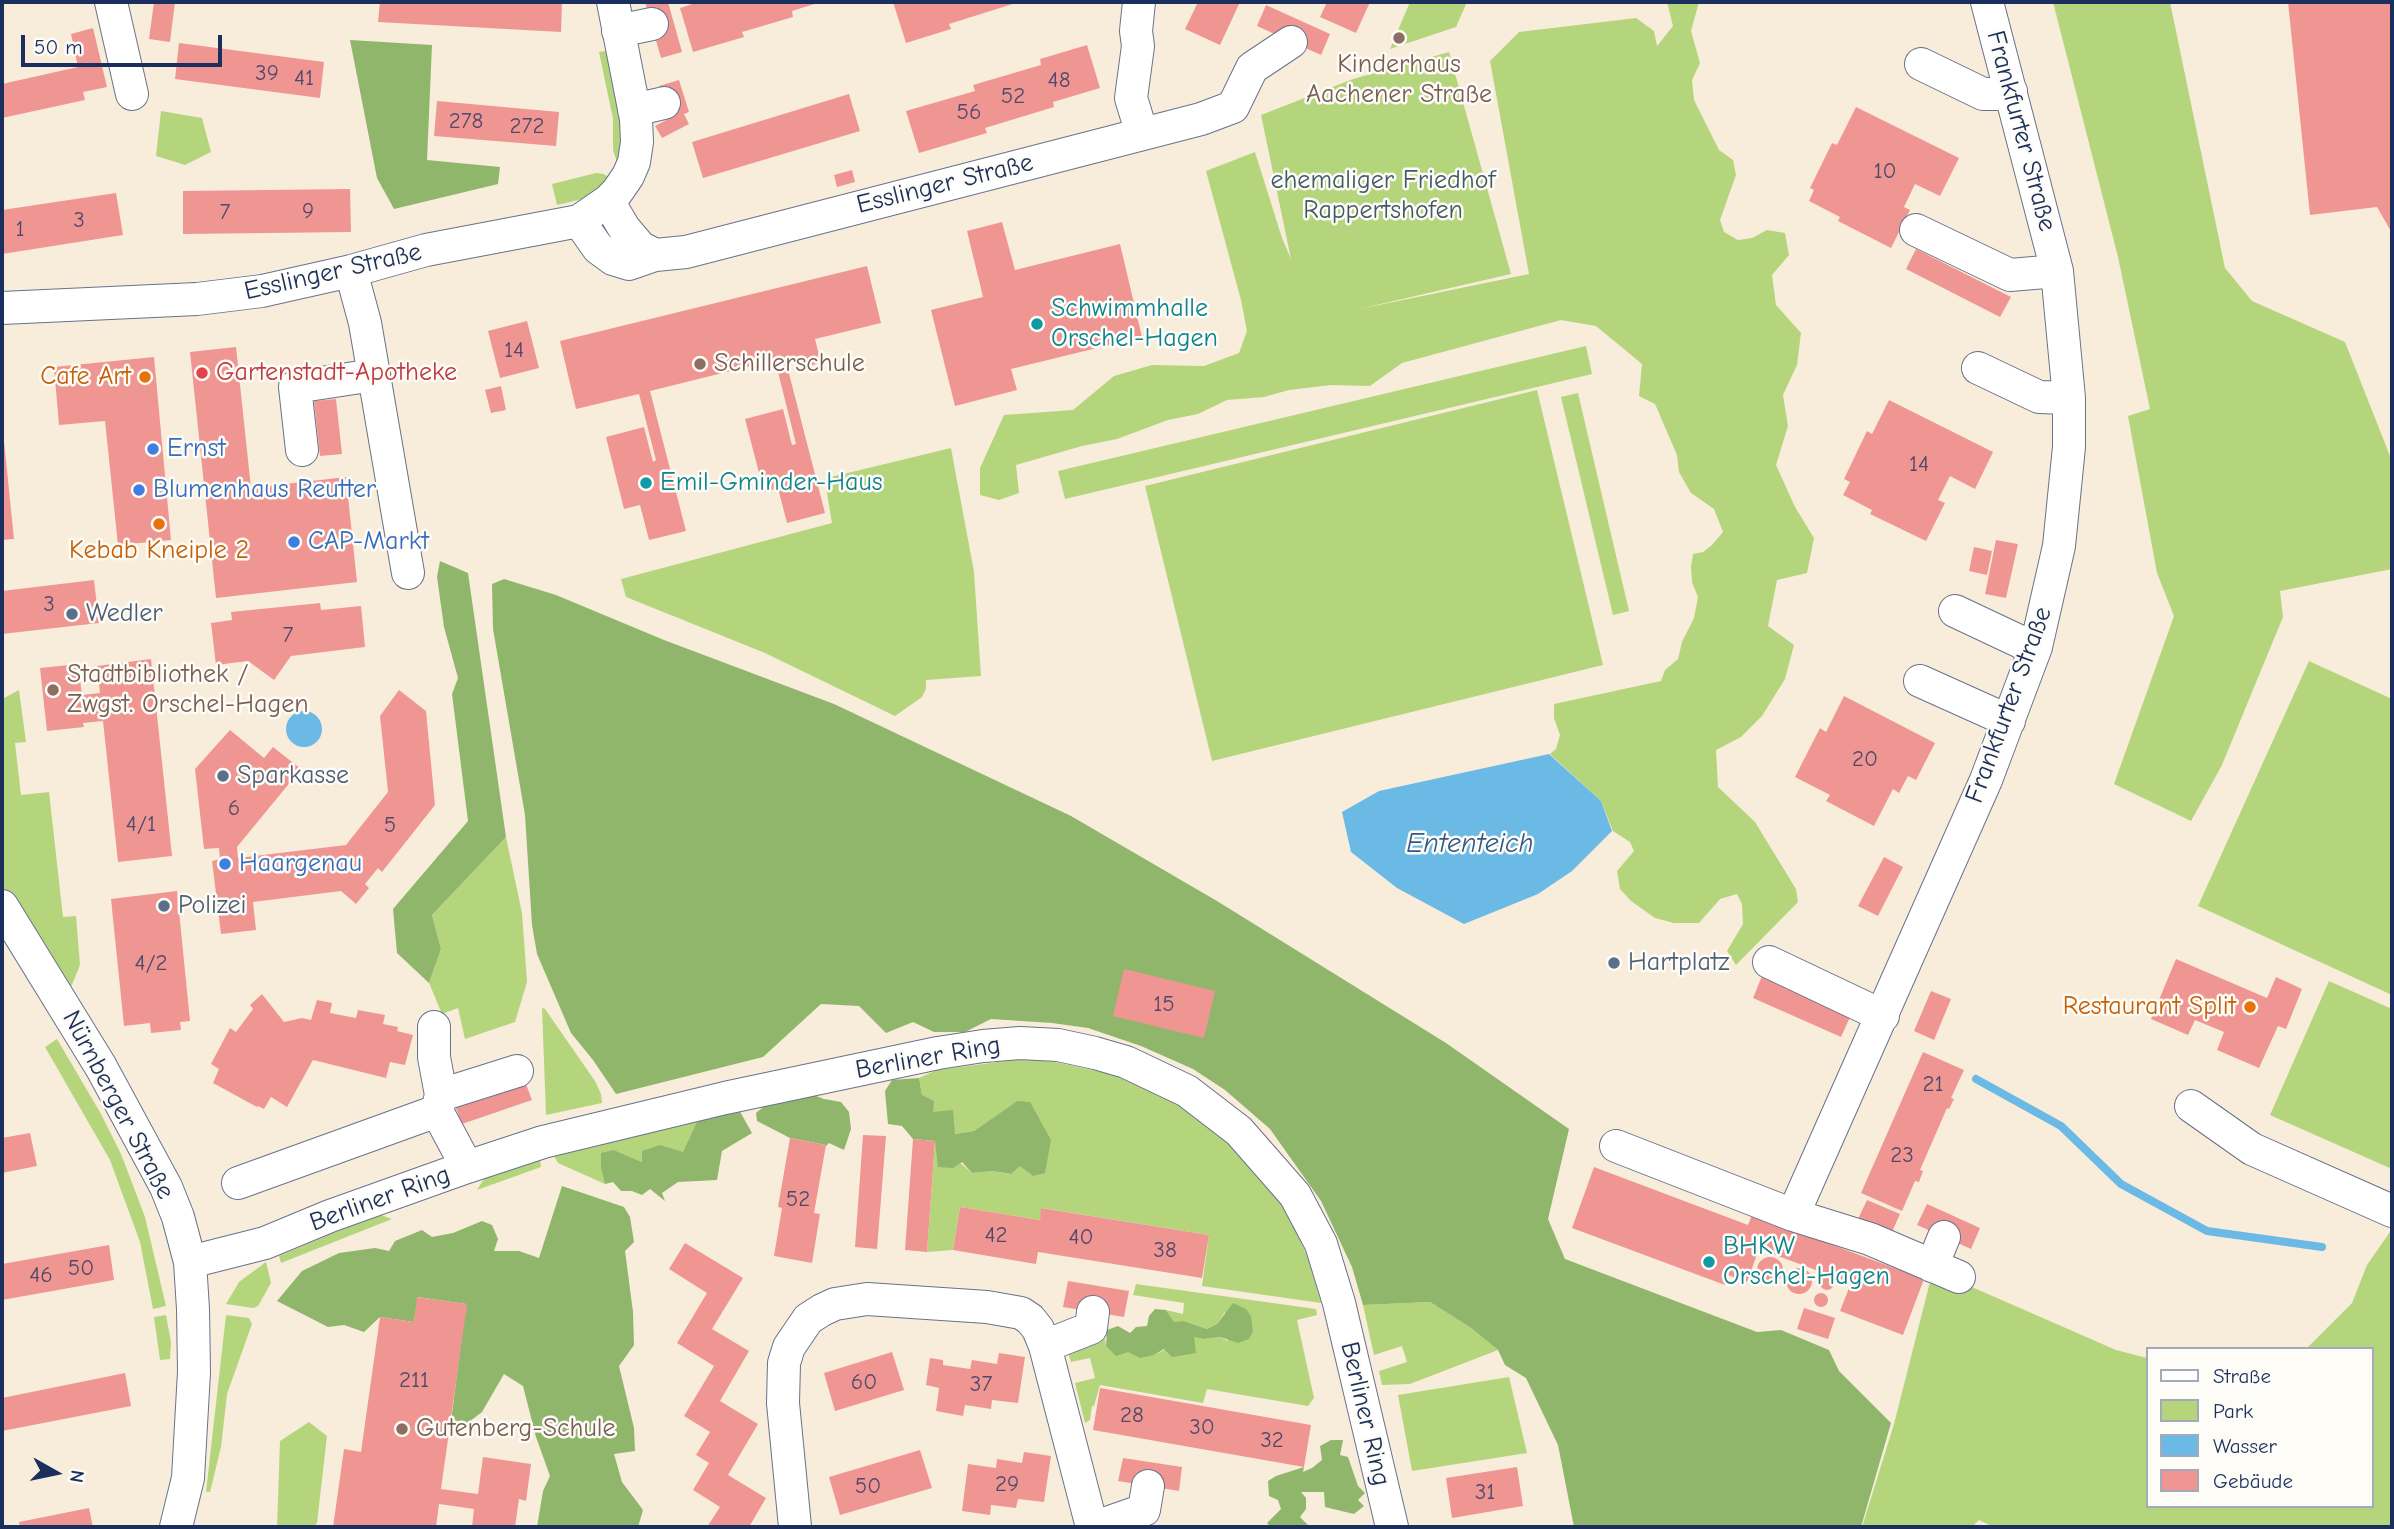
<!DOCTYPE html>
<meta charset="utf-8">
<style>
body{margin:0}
#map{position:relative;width:2394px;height:1529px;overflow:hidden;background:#f8eddb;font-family:"Comic Neue",sans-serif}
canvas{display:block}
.frame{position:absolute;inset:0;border:4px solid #1b2f5e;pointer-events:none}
.legend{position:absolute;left:2146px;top:1347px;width:228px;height:161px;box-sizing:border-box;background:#fdfcf7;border:2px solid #a3aaba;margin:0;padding:9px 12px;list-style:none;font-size:21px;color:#1b2f5e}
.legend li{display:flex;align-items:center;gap:14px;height:35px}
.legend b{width:35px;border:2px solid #a3aaba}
.north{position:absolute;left:21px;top:1438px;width:70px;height:70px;-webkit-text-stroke:5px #fdfcf7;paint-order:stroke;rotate:99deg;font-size:19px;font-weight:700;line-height:28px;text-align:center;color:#1b2f5e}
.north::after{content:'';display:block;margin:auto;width:24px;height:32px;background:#1b2f5e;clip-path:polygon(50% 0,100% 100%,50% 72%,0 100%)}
.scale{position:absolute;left:21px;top:35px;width:201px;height:32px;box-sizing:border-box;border:4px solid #1b2f5e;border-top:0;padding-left:9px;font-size:21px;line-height:24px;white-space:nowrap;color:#1b2f5e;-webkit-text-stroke:5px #fdfcf7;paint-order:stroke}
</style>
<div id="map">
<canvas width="2394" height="1529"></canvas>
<div class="frame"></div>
<ul class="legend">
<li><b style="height:9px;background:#fff"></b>Straße</li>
<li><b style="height:19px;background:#b5d57d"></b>Park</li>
<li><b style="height:19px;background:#6bb9e5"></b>Wasser</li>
<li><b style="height:19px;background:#f09692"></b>Gebäude</li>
</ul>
<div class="north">N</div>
<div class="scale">50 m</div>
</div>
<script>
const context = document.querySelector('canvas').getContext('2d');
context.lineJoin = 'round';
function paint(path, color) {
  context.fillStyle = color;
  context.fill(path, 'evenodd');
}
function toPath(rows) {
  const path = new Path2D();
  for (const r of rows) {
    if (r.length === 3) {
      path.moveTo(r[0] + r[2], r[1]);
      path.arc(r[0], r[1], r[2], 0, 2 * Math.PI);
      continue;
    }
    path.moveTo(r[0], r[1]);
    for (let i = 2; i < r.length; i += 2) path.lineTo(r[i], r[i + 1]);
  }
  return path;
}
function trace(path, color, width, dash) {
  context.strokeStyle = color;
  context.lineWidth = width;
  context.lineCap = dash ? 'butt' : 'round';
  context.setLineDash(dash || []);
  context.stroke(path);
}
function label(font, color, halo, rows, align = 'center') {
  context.font = font + ' "Comic Neue",sans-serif';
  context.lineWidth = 5;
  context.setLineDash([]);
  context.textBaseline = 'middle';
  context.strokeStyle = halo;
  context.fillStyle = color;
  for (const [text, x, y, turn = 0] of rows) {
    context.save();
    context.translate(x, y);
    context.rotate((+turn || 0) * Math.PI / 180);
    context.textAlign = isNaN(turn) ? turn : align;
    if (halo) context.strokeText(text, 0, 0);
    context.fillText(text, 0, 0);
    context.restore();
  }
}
paint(toPath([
 [1410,2,1467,2,1456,27,1390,49],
 [1667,2,1699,2,1691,31,1700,63,1692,80,1694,100,1719,150,1733,160,1736,175,1720,220,1724,232,1738,240,1752,238,1767,230,1785,233,1789,255,1772,275,1776,305,1801,333,1797,365,1783,395,1788,426,1776,465,1795,507,1814,538,1807,573,1777,580,1768,626,1794,645,1785,679,1762,716,1741,737,1716,750,1718,787,1755,822,1796,889,1798,902,1736,965,1727,951,1743,924,1742,904,1737,894,1720,899,1699,923,1674,923,1655,918,1631,901,1620,889,1617,871,1634,851,1630,842,1613,831,1601,801,1550,754,1556,749,1560,735,1554,718,1554,704,1661,681,1665,670,1678,659,1682,642,1694,618,1698,597,1692,582,1691,567,1693,554,1703,552,1712,545,1723,532,1714,509,1691,493,1679,472,1677,455,1655,404,1639,396,1642,364,1596,326,1561,320,1402,363,1370,386,1331,385,1289,390,1264,397,1227,400,1198,414,1168,420,1117,439,1082,446,1016,465,1019,493,999,500,980,495,980,468,1004,415,1073,410,1114,376,1152,365,1204,366,1239,353,1247,331,1241,300,1206,171,1255,152,1282,238,1291,259,1261,115,1353,79,1449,52,1511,274,1359,309,1529,274,1490,61,1519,32,1636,18,1654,31,1657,46,1673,26],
 [2053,2,2170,2,2225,268,2252,301,2345,342,2392,461,2392,569,2280,591,2283,617,2222,765,2191,821,2114,784,2174,616,2157,573,2128,416,2150,409,2118,257],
 [606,51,622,132,621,154,617,162,613,150,613,119,599,52],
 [161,111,202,118,211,152,185,165,156,156],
 [596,173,604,174,609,178,601,188,587,198,557,205,552,184],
 [1586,346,1592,374,1065,499,1058,471],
 [1537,390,1603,665,1212,761,1145,486],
 [1578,393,1629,611,1613,615,1561,397],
 [951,448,974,572,981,676,926,680,926,689,922,697,895,716,765,653,626,597,621,579,832,523,826,487,831,477],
 [2309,661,2392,699,2392,995,2198,906],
 [19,690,26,742,15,743,21,795,49,792,63,917,76,916,80,965,65,1002,2,898,2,699],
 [506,837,522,913,527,982,515,1022,465,1039,458,1008,442,1014,429,983,441,949,432,915],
 [2329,981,2392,1009,2392,1169,2270,1115],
 [542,1008,545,1009,595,1081,601,1094,602,1103,546,1115],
 [57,1039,101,1114,121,1154,145,1217,166,1306,153,1309,140,1242,110,1160,45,1047],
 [1021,1059,1055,1062,1120,1076,1180,1104,1229,1140,1281,1199,1308,1258,1321,1303,1202,1286,1209,1235,1042,1208,1040,1220,960,1207,953,1250,927,1252,935,1141,972,1173,992,1171,1010,1174,1017,1101,974,1131,955,1134,933,1112,922,1095,919,1078,937,1070],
 [698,1119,683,1152,642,1151,642,1162,614,1150,601,1169,605,1184,558,1163,554,1156,617,1138],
 [540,1159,541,1167,477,1190,485,1177],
 [378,1214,392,1219,281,1263,279,1256],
 [2392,1229,2392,1527,1993,1527,1979,1520,1972,1527,1862,1527,1894,1424,1933,1270,2116,1350,2147,1358,2147,1506,2371,1506,2371,1349,2306,1349,2352,1303,2367,1265],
 [266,1262,271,1283,258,1306,253,1308,226,1304,239,1282],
 [1136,1284,1316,1309,1317,1315,1297,1320,1314,1398,1308,1406,1207,1389,1203,1403,1100,1385,1094,1406,1092,1406,1090,1420,1085,1423,1075,1383,1095,1378,1090,1358,1071,1362,1067,1349,1105,1339,1106,1346,1128,1352,1154,1355,1193,1336,1204,1339,1220,1337,1228,1341,1225,1312,1217,1324,1207,1329,1184,1321,1174,1323,1166,1310,1183,1314,1184,1303,1133,1295],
 [1430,1302,1471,1328,1498,1350,1410,1384,1382,1385,1379,1371,1407,1362,1402,1346,1374,1355,1363,1305],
 [166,1315,171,1342,170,1359,160,1360,154,1317],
 [226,1315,249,1318,252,1324,227,1394,221,1447,210,1492,206,1492],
 [1509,1377,1527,1453,1412,1471,1398,1395],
 [309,1422,327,1436,317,1523,314,1527,277,1527,280,1441]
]), '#b5d57d');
paint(toPath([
 [350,40,432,45,427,160,500,167,498,184,394,209,377,178],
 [440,561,468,573,506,837,432,915,441,949,429,983,397,953,393,909,468,821,452,694,458,678,444,627,437,577],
 [504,579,556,595,664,640,834,704,1071,816,1217,901,1446,1043,1569,1129,1548,1219,1565,1259,1757,1332,1781,1330,1829,1350,1839,1371,1891,1423,1861,1527,1574,1527,1558,1445,1526,1378,1505,1365,1498,1350,1471,1328,1430,1302,1363,1305,1352,1267,1321,1201,1270,1129,1225,1090,1193,1069,1141,1046,1088,1028,1052,1023,991,1019,965,1032,934,1032,913,1022,886,1033,859,1006,821,1004,763,1057,616,1094,593,1060,571,1033,537,954,532,925,525,815,493,629,492,584],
 [919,1078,922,1095,934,1101,933,1112,953,1110,955,1134,974,1131,1017,1101,1030,1102,1051,1140,1045,1173,1033,1176,1020,1166,1011,1174,992,1171,972,1173,962,1162,953,1168,938,1167,935,1141,913,1139,902,1126,888,1124,885,1091,892,1080],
 [786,1091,799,1100,811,1094,824,1099,841,1102,849,1112,851,1129,844,1150,829,1143,823,1149,826,1145,790,1138,757,1121,756,1113,762,1108,763,1099],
 [738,1108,752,1133,722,1151,717,1180,678,1182,662,1193,665,1201,650,1189,642,1195,632,1191,621,1191,613,1182,605,1184,601,1169,601,1153,614,1150,642,1162,642,1151,660,1145,683,1152,698,1119],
 [562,1186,624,1207,630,1217,634,1242,625,1251,633,1312,634,1345,619,1366,634,1428,635,1451,614,1454,622,1482,643,1510,638,1527,537,1527,543,1491,550,1476,536,1437,523,1386,504,1374,482,1412,449,1437,466,1304,418,1297,414,1322,380,1317,364,1332,344,1325,328,1327,277,1301,302,1271,339,1253,375,1248,389,1251,395,1241,422,1230,432,1237,453,1233,482,1221,492,1225,498,1239,494,1251,519,1251,539,1258],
 [1233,1303,1246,1309,1251,1316,1253,1331,1249,1339,1238,1343,1220,1337,1204,1339,1194,1337,1196,1353,1172,1357,1164,1349,1154,1355,1140,1358,1128,1352,1116,1356,1106,1346,1107,1330,1118,1326,1130,1333,1136,1327,1147,1326,1149,1316,1155,1309,1166,1310,1174,1322,1184,1321,1207,1329,1217,1324],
 [1331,1440,1343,1440,1340,1455,1348,1457,1358,1486,1365,1493,1358,1500,1364,1506,1354,1514,1325,1507,1324,1492,1301,1492,1306,1498,1306,1509,1300,1517,1310,1527,1271,1527,1267,1523,1281,1509,1278,1500,1269,1496,1268,1481,1276,1476,1304,1467,1303,1472,1312,1468,1322,1460,1320,1446]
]), '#90b66c');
paint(toPath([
 [304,729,18],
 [1549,754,1601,801,1612,831,1572,871,1538,894,1464,924,1397,888,1351,852,1342,812,1379,791]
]), '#6bb9e5');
trace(toPath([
 [1976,1079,2061,1126,2121,1184,2207,1231,2322,1247]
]), '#6bb9e5', 8);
paint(toPath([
 [154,2,175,2,170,42,149,39],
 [380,2,562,2,561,32,378,22],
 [645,2,668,2,682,52,661,58],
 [698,2,821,2,792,11,793,17,742,32,744,37,693,52,680,8],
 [893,2,1019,2,949,24,951,29,906,43],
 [1198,2,1240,2,1220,45,1185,29],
 [1327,2,1370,2,1356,33,1320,17],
 [2288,2,2392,2,2392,233,2377,207,2310,215],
 [1266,5,1330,34,1321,55,1257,26],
 [93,28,107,87,83,92,85,100,2,118,2,84,78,67,71,34],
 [179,43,324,62,320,98,175,79],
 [1087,45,1100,88,1053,102,1054,107,985,128,987,133,919,153,906,111,975,91,973,85,1041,65,1040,59],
 [679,80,689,112,684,114,689,124,662,138,655,126,668,119,659,86],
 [849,94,860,131,703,178,692,142],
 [437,101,559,112,556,146,434,136],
 [1856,107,1959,158,1940,196,1915,184,1904,207,1910,210,1891,248,1838,221,1840,217,1809,201,1814,190,1810,188,1832,143,1837,145],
 [852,170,855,182,837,187,834,175],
 [350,189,351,232,183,234,183,191],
 [116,193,123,235,2,254,2,210],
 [1002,222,1015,270,1120,244,1142,337,1011,369,1017,390,955,406,931,310,983,297,967,231],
 [1916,249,2011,297,2000,317,1906,269],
 [867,266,881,323,815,339,821,363,798,368,795,356,785,358,825,513,787,523,778,488,764,492,745,419,783,409,792,445,796,444,775,360,650,391,686,531,649,540,640,505,624,509,606,437,644,427,653,462,656,460,639,394,576,409,560,341],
 [527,321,539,368,500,378,488,331],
 [236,347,251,488,346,477,357,582,216,598,190,352],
 [154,357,171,540,118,545,105,421,59,425,54,367],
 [501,386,506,410,491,413,485,390],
 [336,399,342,454,320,456,314,401],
 [1889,400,1993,452,1975,489,1950,476,1938,500,1945,503,1926,541,1870,514,1872,510,1843,495,1850,482,1844,479,1867,431,1872,434],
 [4,441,14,539,2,540,2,442],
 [1996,540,2018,544,2006,598,1985,594],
 [1974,547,1992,551,1987,575,1969,571],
 [94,580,99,623,2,634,2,591],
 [320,603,321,610,361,606,365,647,291,656,274,680,248,661,216,665,211,623,232,620,231,612],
 [151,659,172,856,118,862,103,721,83,723,84,727,47,731,40,668,78,664,82,695,100,693,97,666],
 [399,690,426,711,435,805,382,872,378,868,365,884,369,888,356,904,341,891,253,902,256,930,221,934,212,861,220,859,219,848,204,849,195,769,230,730,264,758,273,747,301,769,237,847,238,858,346,845,388,792,380,716],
 [1844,696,1935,743,1916,780,1908,776,1899,793,1893,789,1874,826,1826,801,1830,795,1795,777,1820,728,1826,732],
 [1884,857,1903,867,1878,916,1858,906],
 [177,891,190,1021,180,1022,181,1030,151,1033,150,1023,124,1026,111,899],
 [2176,959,2267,998,2276,977,2302,989,2286,1029,2278,1026,2259,1068,2217,1050,2224,1032,2195,1020,2188,1035,2151,1019],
 [1124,969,1215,991,1204,1038,1113,1016],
 [1762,976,1851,1015,1841,1037,1753,998],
 [1931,991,1951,999,1934,1040,1914,1031],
 [262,994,284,1022,302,1018,311,1020,317,1000,332,1003,330,1013,356,1018,358,1010,385,1015,383,1024,398,1027,397,1031,413,1035,405,1065,390,1062,386,1078,313,1060,287,1107,271,1097,264,1109,258,1106,257,1107,213,1083,219,1069,211,1064,230,1028,236,1032,253,1009,250,1005],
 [1923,1052,1964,1070,1951,1098,1954,1099,1949,1109,1947,1108,1920,1170,1923,1171,1919,1182,1915,1181,1902,1211,1861,1193],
 [524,1079,532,1100,462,1124,454,1103],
 [30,1133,37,1166,2,1173,2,1138],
 [863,1135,886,1136,877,1249,855,1247],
 [790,1138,826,1145,814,1213,820,1214,812,1263,774,1256,782,1208,778,1207],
 [913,1139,935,1141,927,1252,905,1250],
 [1594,1167,1748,1225,1752,1215,1924,1279,1903,1335,1840,1311,1851,1283,1759,1249,1747,1282,1728,1275,1725,1285,1572,1228],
 [1867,1200,1900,1214,1891,1234,1858,1219],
 [1927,1204,1980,1228,1971,1249,1917,1225],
 [960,1207,1040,1220,1041,1208,1209,1235,1202,1278,1038,1252,1036,1264,953,1250],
 [685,1243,743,1278,712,1329,749,1351,720,1401,758,1424,728,1475,766,1498,749,1527,707,1527,720,1507,693,1490,709,1463,696,1455,710,1432,684,1416,714,1366,677,1343,707,1293,669,1269],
 [109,1245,114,1280,2,1300,2,1264],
 [1770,1270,13],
 [1799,1281,13],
 [1827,1283,7],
 [1068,1281,1129,1291,1124,1317,1063,1307],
 [1821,1300,7],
 [417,1297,467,1304,441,1489,478,1494,483,1457,531,1464,526,1501,519,1499,515,1527,472,1527,474,1509,439,1504,436,1527,333,1527,344,1449,361,1452,380,1317,414,1322],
 [1804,1308,1835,1318,1828,1339,1797,1329],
 [892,1352,904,1390,835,1411,824,1373],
 [999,1353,1025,1357,1018,1403,992,1400,991,1409,965,1405,963,1416,936,1411,939,1388,926,1385,930,1358,943,1360,943,1365,970,1369,972,1360,997,1364],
 [125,1373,131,1406,2,1431,2,1398],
 [1100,1388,1311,1425,1304,1467,1093,1430],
 [920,1450,932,1488,840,1515,829,1477],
 [1024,1452,1051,1456,1044,1502,1018,1499,1016,1508,991,1505,990,1515,962,1511,968,1464,996,1468,997,1459,1022,1463],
 [1123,1458,1182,1467,1179,1491,1118,1481],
 [1517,1467,1523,1506,1452,1518,1446,1478],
 [89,1508,93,1527,20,1527,19,1522]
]), '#f09692');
const minor = toPath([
 [111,2,132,94],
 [1139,2,1136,31,1138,46,1131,98,1142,134],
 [618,31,652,24],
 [1921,64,1983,94,1999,94,2011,91],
 [634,110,664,103],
 [608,201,624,228,640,247,655,255],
 [579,221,598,248,613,259,629,264,655,255,686,252,1201,119,1233,107,1252,68,1291,42],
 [1916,230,2010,275,2057,271],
 [351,271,365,323,408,573],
 [2,308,197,299,262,291,351,271,426,250,579,221,608,201,617,192,628,176,634,162,637,142,636,119,613,2],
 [1978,368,2039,397,2069,398],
 [302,450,295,387,374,375],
 [1955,611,2025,644,2036,647],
 [1920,681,2009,721],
 [2,906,101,1067,166,1187,178,1217,190,1262,193,1309,194,1372,188,1478,176,1527],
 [1769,962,1883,1016],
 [434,1027,434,1057,441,1095],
 [2191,1106,2252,1149,2392,1211],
 [437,1111,441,1095,517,1071],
 [1616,1146,1793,1215,1870,1239,1959,1277],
 [238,1183,437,1111,467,1167],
 [1793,1215,1986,780,2036,647,2059,546,2069,447,2069,398,2057,271,1987,2],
 [190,1262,265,1243,330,1216,467,1167,543,1142,725,1098,938,1053,983,1046,1020,1043,1058,1045,1095,1053,1126,1062,1187,1091,1239,1131,1295,1195,1321,1244,1339,1303,1392,1527],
 [1932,1266,1944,1237],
 [1045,1346,1091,1328,1093,1312],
 [795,1527,783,1403,784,1363,789,1347,808,1319,822,1310,835,1304,867,1299,987,1307,1021,1313,1030,1319,1038,1329,1045,1346,1092,1527],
 [1095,1527,1144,1510,1148,1486]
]);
trace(minor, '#68728a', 34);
trace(minor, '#fff', 32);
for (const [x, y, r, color] of [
 [1399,38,7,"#8d6e63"],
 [1037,324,7,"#0f9aa8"],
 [700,364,7,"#8d6e63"],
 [202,373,7,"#e0444e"],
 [145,377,7,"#e8710a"],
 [153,449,7,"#3f7fe0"],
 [646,483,7,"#0f9aa8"],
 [139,490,7,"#3f7fe0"],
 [159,524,7,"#e8710a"],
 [294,542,7,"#3f7fe0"],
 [72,614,7,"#5c6f8a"],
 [53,690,7,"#8d6e63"],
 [223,776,7,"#5c6f8a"],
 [225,864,7,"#3f7fe0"],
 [164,906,7,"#5c6f8a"],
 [1614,963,7,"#5c6f8a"],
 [2250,1007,7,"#e8710a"],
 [1709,1262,7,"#0f9aa8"],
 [402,1429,7,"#8d6e63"]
]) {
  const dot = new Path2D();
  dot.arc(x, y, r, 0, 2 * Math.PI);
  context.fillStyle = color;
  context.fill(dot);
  trace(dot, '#fdfcf7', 2.5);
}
label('23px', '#50496b', null, [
 ["39",267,73],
 ["41",304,78],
 ["48",1059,80],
 ["52",1013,96],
 ["56",969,112],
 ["278",466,121],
 ["272",527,126],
 ["10",1885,171],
 ["9",308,211],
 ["7",225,212],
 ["3",79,220],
 ["1",20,229],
 ["14",514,350],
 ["14",1919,464],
 ["3",49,604],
 ["7",288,635],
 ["20",1865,759],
 ["6",234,808],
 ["4/1",141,824],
 ["5",390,825],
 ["4/2",151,963],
 ["15",1164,1004],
 ["21",1933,1084],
 ["23",1902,1155],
 ["52",798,1199],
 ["42",996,1235],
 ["40",1081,1237],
 ["38",1165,1250],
 ["50",81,1268],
 ["46",41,1275],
 ["211",414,1380],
 ["60",864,1382],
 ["37",981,1384],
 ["28",1132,1415],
 ["30",1202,1427],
 ["32",1272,1440],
 ["29",1007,1484],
 ["50",868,1486],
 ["31",1485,1492]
]);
label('26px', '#785e54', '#fdfcf7', [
 ["Kinderhaus",1399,65,"center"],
 ["Aachener Straße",1399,95,"center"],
 ["Schillerschule",714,364],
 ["Stadtbibliothek /",67,675],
 ["Zwgst. Orschel-Hagen",67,705],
 ["Gutenberg-Schule",416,1429]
], 'left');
label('26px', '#1b2f5e', '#fdfcf7', [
 ["Frankfurter Straße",2021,131,75],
 ["Esslinger Straße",945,184,-14],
 ["Esslinger Straße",333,272,-13],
 ["Frankfurter Straße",2009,705,-70],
 ["Berliner Ring",928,1058,-10],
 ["Nürnberger Straße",118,1105,62],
 ["Berliner Ring",380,1199,-20],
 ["Berliner Ring",1365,1414,77]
]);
label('26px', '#425866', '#fdfcf7', [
 ["ehemaliger Friedhof",1383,181],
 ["Rappertshofen",1383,211]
]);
label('26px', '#0d838f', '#fdfcf7', [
 ["Schwimmhalle",1051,309],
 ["Orschel-Hagen",1051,339],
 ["Emil-Gminder-Haus",660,483],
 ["BHKW",1723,1247],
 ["Orschel-Hagen",1723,1277]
], 'left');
label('26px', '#be3a42', '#fdfcf7', [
 ["Gartenstadt-Apotheke",216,373]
], 'left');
label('26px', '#c56008', '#fdfcf7', [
 ["Cafe Art",131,377],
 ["Kebab Kneiple 2",159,551,"center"],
 ["Restaurant Split",2236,1007]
], 'right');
label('26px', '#366cbe', '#fdfcf7', [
 ["Ernst",167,449],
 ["Blumenhaus Reutter",153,490],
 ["CAP-Markt",308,542],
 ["Haargenau",239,864]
], 'left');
label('26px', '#4e5e75', '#fdfcf7', [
 ["Wedler",86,614],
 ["Sparkasse",237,776],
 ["Polizei",178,906],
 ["Hartplatz",1628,963]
], 'left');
label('italic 28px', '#335886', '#fdfcf7', [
 ["Ententeich",1470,844]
]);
</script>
